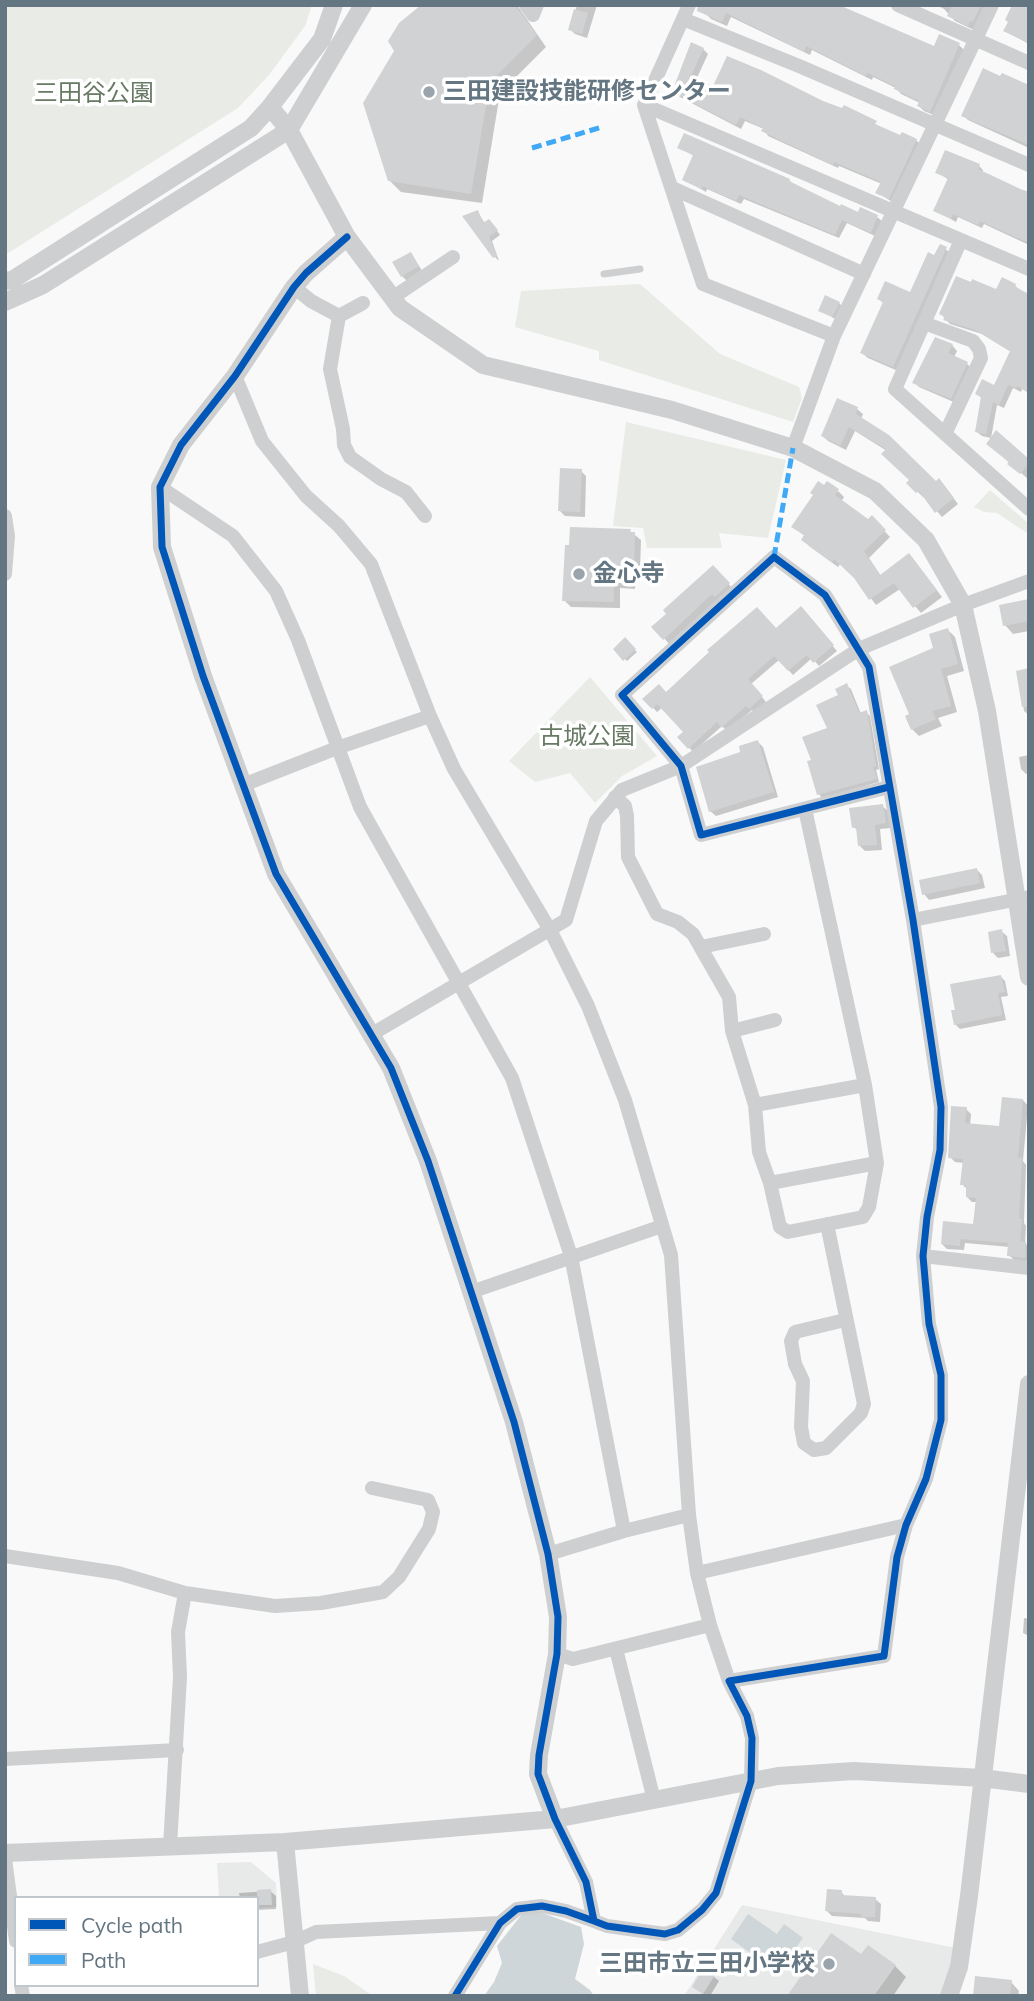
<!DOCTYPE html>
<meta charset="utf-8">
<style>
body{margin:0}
#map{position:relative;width:1034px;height:2001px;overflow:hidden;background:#f9f9f9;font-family:Mulish,sans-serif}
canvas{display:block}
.frame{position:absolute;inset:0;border:7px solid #657683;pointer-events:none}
.legend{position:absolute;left:14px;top:1896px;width:245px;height:91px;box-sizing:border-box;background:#fff;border:2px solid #c1c8cd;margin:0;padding:9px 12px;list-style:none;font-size:21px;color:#657683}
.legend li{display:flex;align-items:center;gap:14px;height:35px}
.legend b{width:35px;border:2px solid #c1c8cd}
</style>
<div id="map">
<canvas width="1034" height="2001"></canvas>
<div class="frame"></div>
<ul class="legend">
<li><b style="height:9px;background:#0057b8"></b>Cycle path</li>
<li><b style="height:9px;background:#3fa9f5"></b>Path</li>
</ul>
</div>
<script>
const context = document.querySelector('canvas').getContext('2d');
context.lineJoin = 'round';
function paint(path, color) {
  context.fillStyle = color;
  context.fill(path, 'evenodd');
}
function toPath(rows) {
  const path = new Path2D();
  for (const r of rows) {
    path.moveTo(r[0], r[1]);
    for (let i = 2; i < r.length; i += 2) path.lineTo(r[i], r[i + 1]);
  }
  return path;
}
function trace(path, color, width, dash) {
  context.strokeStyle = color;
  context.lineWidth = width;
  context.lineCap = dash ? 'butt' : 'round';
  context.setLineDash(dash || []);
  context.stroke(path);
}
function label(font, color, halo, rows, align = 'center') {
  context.font = font + ' Mulish,"Noto Sans JP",sans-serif';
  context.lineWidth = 7;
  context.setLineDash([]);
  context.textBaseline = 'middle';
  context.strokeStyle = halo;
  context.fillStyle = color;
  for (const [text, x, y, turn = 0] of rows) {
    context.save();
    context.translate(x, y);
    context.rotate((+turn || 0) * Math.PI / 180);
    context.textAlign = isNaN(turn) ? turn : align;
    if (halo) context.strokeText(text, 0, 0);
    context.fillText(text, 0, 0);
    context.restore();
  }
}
paint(toPath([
 [251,1862,276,1883,277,1907,257,1908,257,1898,219,1898,217,1863],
 [742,1905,956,1948,945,1996,684,1996]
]), '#e8e9e9');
paint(toPath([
 [5,5,312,5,305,26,269,75,238,108,5,255],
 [640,284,720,354,799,387,802,398,793,422,599,360,599,351,515,327,521,291],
 [626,422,786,460,768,538,719,533,722,548,647,548,643,528,613,526],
 [990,490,1029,524,1029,532,1027,533,997,513,984,512,974,507],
 [590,677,657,756,622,776,595,803,570,773,535,782,509,761],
 [313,1964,344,1976,373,1996,316,1996]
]), '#e8ebe6');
paint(toPath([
 [534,1910,581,1927,584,1944,575,1979,590,1990,594,1996,484,1996,494,1982,502,1963,497,1946,522,1914],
 [748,1914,777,1934,784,1924,803,1938,778,1973,731,1939]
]), '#ced6d9');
paint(toPath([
 [424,5,517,5,546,47,500,93,482,203,401,192,390,181],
 [577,5,597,5,587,38,575,34,570,29],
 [710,5,935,48,959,45,964,50,936,116,924,111,919,106,920,103,901,94,896,88,873,77,872,80,812,50,810,55,731,17,727,26,711,19,706,14],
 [936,5,989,5,974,30,955,21,944,9],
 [1029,5,1029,44,1005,31,1009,22],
 [703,49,708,54,696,80,714,88,822,102,843,110,845,108,901,138,902,134,916,140,921,145,894,203,878,193,882,184,839,166,838,168,825,162,768,136,764,129,745,121,741,129,680,97,675,92],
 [1029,88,1029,148,968,120,963,115],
 [679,147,789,180,794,185,841,208,858,214,860,210,877,217,882,221,875,236,847,223,839,238,744,199,741,204,707,189,706,192,684,179,694,156],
 [979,166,983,170,982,173,1022,192,1023,190,1029,192,1029,245,984,224,982,228,958,217,956,222,935,210,949,180,937,172],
 [478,212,485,224,493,225,500,235,492,241,499,261,495,257],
 [941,246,952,254,898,371,868,358,862,353,884,304,879,299,911,294],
 [411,254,423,272,407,281,402,276],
 [1015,286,1029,296,1029,393,1022,389,1021,392,1013,388,1004,408,997,405,991,438,982,436,977,432,981,398,977,393,995,387,1011,352,982,334,950,324,941,314],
 [839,303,844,308,838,321,821,310],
 [952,345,957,351,954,357,967,364,973,369,956,403,919,387,914,382],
 [838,400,857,409,863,414,861,419,936,483,944,486,958,504,942,517,924,496,923,497,909,483,911,481,887,451,855,431,846,450,828,441,823,436],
 [988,444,1029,462,1029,480],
 [581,471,586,476,585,517,565,516,560,511],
 [838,491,844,497,841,502,868,521,872,518,890,537,869,558,881,576,915,562,942,597,921,613,900,589,876,605,855,577,841,563,838,567,809,546,805,536,793,527],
 [630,531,641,540,640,572,636,572,635,589,620,588,620,608,571,607,564,600],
 [720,575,736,592,671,646,654,627],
 [1029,601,1029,631,1013,634,1005,625],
 [805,613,837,651,819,666,812,658,793,675,779,660,751,684,766,702,754,712,752,710,727,731,722,726,693,752,680,737,685,732,663,707,657,712,645,699,666,694],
 [948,630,955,637,964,671,947,676,957,712,938,718,942,726,919,736,912,729,912,715],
 [625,640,637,652,627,661,615,649],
 [1029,669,1029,715,1024,711,1018,672],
 [847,686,851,689,861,714,866,712,870,716,879,769,876,770,879,782,822,798,819,794,813,761,829,729,840,696],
 [758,742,763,747,778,797,716,816,710,811,743,753],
 [1029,755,1029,773,1026,774,1021,769,1019,757],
 [882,806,888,811,891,828,880,829,882,850,865,851,860,846,858,831,854,827],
 [977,870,982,875,985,888,929,900,924,894],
 [1001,931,1007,936,1010,956,998,958,993,953],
 [1001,977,1005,981,1008,996,1001,997,1006,1020,960,1029,955,1024],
 [1023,1100,1028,1106,1023,1161,1026,1165,1024,1223,1026,1226,1025,1243,1029,1247,1029,1262,1014,1260,1009,1255,1010,1247,965,1243,964,1250,947,1249,942,1244,975,1226,977,1202,972,1202,967,1197,968,1190,962,1184,964,1163,955,1162,950,1157,966,1109,971,1114,970,1126,1001,1128],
 [1024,1618,1029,1619,1029,1636,1023,1633],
 [270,1891,276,1896,276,1909,257,1910,257,1898,240,1898,239,1893],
 [841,1892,846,1897,875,1899,881,1904,880,1922,868,1921,865,1918,832,1916,827,1911],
 [862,1957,895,1966,906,1977,893,1996,792,1996],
 [713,1976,719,1981,710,1996,706,1996,694,1987],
 [1011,1982,1019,1991,1018,1996,974,1996]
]), '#0003');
paint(toPath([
 [421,5,515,5,537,35,490,82,471,194,388,181,363,103,394,51,388,41,399,23],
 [698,5,839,5,934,46,939,34,960,43,930,112,917,106,919,101,894,89,895,86,867,73,866,76,806,46,804,52,726,13,722,22,697,11],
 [952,5,981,5,973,22,970,21,968,26,947,16],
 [1012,5,1029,5,1029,43,1003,31,1008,22,1005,20],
 [574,9,588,13,582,34,568,30],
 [691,42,704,48,691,76,713,86,727,56,761,70,823,101,842,108,844,105,877,121,875,124,900,135,902,132,917,139,889,199,875,193,881,182,834,162,833,165,818,158,761,131,763,128,740,117,736,125,672,92],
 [983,68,1000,76,1002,73,1029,85,1029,145,961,116],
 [684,133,790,179,789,181,840,206,841,204,858,212,860,207,878,215,871,233,842,220,835,235,739,195,736,201,702,186,701,189,682,180,693,155,677,148],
 [945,150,980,164,978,169,1029,193,1029,243,980,221,978,225,953,214,951,219,933,211,948,178,935,173],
 [478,210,483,223,489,219,498,230,489,237,497,256,493,258,462,216],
 [940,244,947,247,893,367,860,353,883,302,877,299,885,281,910,292,928,252,934,255],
 [411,252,419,266,401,277,392,262],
 [956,276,971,282,972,279,996,289,1002,277,1016,284,1015,287,1029,294,1029,393,1017,386,1016,388,1008,385,999,405,993,402,986,434,975,432,981,397,975,394,982,379,994,385,1010,351,975,330,943,320,945,317,939,314],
 [825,295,840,302,832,317,818,311],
 [935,337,953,344,948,353,968,362,951,399,912,383],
 [837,398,858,407,856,414,889,435,936,481,939,478,954,498,935,513,919,491,916,493,906,483,909,480,881,454,886,449,849,427,840,446,821,436],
 [996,430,1029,459,1029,463,1020,474,1007,464,1009,462,986,444],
 [560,468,582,469,580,512,558,511],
 [818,481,824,485,827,481,839,489,835,495,868,519,872,515,886,530,864,551,880,575,909,553,937,590,913,608,894,583,869,600,854,578,834,559,832,562,801,540,804,535,791,527,813,495,810,493],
 [570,527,631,529,630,532,635,532,634,566,630,566,629,583,614,582,614,602,562,601,565,545,569,545],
 [713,565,730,583,715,597,712,594,663,640,651,627,666,614,663,610],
 [1029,599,1029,621,1003,626,999,605],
 [801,606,834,645,813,663,807,655,788,671,774,656,748,679,763,696,749,709,746,706,721,728,717,722,688,749,677,737,683,732,657,704,652,709,642,699,659,684,666,692,709,652,707,650,757,607,776,628],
 [948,628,958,664,941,669,951,706,932,711,936,719,911,730,905,716,909,714,889,667,933,648,929,634],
 [625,637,636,649,623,661,613,649],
 [1029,668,1029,706,1022,707,1016,671],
 [847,683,859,713,867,710,876,766,873,767,877,779,817,795,807,761,811,760,802,737,827,728,816,705,838,695,835,689],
 [758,740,774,792,709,812,696,767,740,752,739,746],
 [883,804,886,823,875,825,877,845,858,846,856,827,852,828,849,808],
 [977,868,980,883,922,895,919,880],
 [1002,929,1006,951,991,953,988,932],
 [1001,975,1005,992,998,993,1002,1015,954,1025,951,1010,955,1010,950,984],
 [1002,1097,1023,1099,1018,1157,1022,1158,1019,1219,1022,1219,1020,1241,1026,1242,1025,1258,1007,1256,1008,1243,960,1239,960,1246,941,1244,943,1221,973,1224,976,1198,966,1197,966,1185,960,1185,963,1159,948,1158,951,1106,967,1107,965,1123,999,1126],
 [271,1889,272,1905,257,1905,257,1890],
 [827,1889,842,1890,842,1895,876,1897,875,1917,861,1917,861,1914,825,1911],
 [831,1933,861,1954,868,1945,896,1965,874,1996,787,1996],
 [703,1968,715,1975,703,1994,692,1987],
 [975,1976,1012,1980,1010,1996,973,1996]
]), '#d0d2d3');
trace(toPath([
 [604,274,640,269]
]), '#cecfd0', 7);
trace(toPath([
 [526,5,533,15,537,5],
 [689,5,644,105,703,284,834,336],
 [898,5,1029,63],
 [683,19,799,66,1029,165],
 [644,105,1029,269],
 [672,188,864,274],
 [961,240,895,389,1029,509],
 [294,287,311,301,339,316,363,303],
 [392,298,453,257],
 [339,316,330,369,343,429,344,445,350,457,381,479,406,492,425,516],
 [924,323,973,341,979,349,981,358,945,434],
 [235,376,262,441,306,496,339,526,371,564,430,716,454,769,550,930,588,1006,625,1100,671,1255,689,1515,697,1573,710,1625,729,1681],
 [793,448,834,336,992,5],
 [160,487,233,536,276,591,298,640,360,807,512,1078,571,1256,624,1531],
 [5,516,8,536,5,574],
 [243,785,337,748,430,716],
 [615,797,625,806,627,816,628,857,657,914,678,922,693,934,729,997,732,1031,755,1105,759,1152,770,1183,780,1227,788,1232,863,1217,869,1207,877,1163,865,1085,805,809],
 [913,920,1029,897],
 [701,947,764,934],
 [732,1031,775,1020],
 [372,1034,566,920,596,821,622,790,681,766,859,649,963,605,1029,581],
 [755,1105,865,1085],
 [770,1183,877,1163],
 [827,1224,864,1404,861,1413,826,1448,814,1450,804,1443,801,1427,803,1381,795,1364,791,1341,795,1332,845,1320],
 [923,1256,1029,1268],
 [471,1292,662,1226],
 [548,1554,624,1531,689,1515],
 [5,1556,118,1573,185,1593,275,1606,321,1603,383,1592,399,1577,429,1529,433,1512,428,1500,372,1488],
 [697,1573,906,1525],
 [616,1649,654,1800],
 [557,1654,573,1659,710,1625],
 [5,1759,177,1750],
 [170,1846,180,1677,178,1632,185,1593],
 [5,1859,16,1941],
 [594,1921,607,1926,665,1934,678,1930,702,1910,716,1893,751,1781,752,1738,747,1716,729,1681,884,1656,897,1557,906,1525,926,1479,941,1420,941,1375,929,1324,923,1256,927,1217,940,1150,941,1107,913,920,869,667,825,595,774,557,622,695,681,766,701,835,889,787],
 [257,1952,294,1942,316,1932,500,1923],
 [21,1985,23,1996],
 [455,1996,500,1923,517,1909,542,1906,566,1911,594,1921,586,1882,555,1819]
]), '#cecfd0', 14);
trace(toPath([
 [270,107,289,130,347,237,400,308,483,365,672,410,793,448,875,491,926,540,963,605,987,711,1029,977],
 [347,237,306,273,294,287,235,376,181,445,160,487,162,547,203,676,276,874,391,1068,428,1161,514,1422,548,1554,558,1617,557,1654,539,1755,538,1774,555,1819],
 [5,281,12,280,251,128,270,107,322,39,334,5],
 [5,302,43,285,289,130,363,5],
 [285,1842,300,1996],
 [5,1853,285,1842,555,1819,778,1776,854,1771,982,1778,1029,1784],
 [949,1996,959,1967,969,1896,1029,1384]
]), '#cecfd0', 18);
trace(toPath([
 [532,148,602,127],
 [774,557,793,448]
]), '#3fa9f5', 5, [10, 5]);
trace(toPath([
 [347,237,306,273,294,287,235,376,181,445,160,487,162,547,203,676,276,874,391,1068,428,1161,514,1422,548,1554,558,1617,557,1654,539,1755,538,1774,555,1819,586,1882,594,1921,566,1911,542,1906,517,1909,500,1923,455,1996],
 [594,1921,607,1926,665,1934,678,1930,702,1910,716,1893,751,1781,752,1738,747,1716,729,1681,884,1656,897,1557,906,1525,926,1479,941,1420,941,1375,929,1324,923,1256,927,1217,940,1150,941,1107,913,920,869,667,825,595,774,557,622,695,681,766,701,835,889,787]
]), '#0057b8', 7);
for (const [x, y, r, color] of [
 [429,92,7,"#99a4ac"],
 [579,574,7,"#99a4ac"],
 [829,1964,7,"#99a4ac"]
]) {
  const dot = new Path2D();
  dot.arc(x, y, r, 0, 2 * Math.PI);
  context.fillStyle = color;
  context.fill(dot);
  trace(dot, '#fff', 2.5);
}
label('bold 24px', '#657683', '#fff', [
 ["三田建設技能研修センター",443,92],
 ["金心寺",593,574],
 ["三田市立三田小学校",815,1964,"right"]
], 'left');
label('24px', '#687a64', '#fff', [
 ["三田谷公園",94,94],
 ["古城公園",587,737]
]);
</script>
